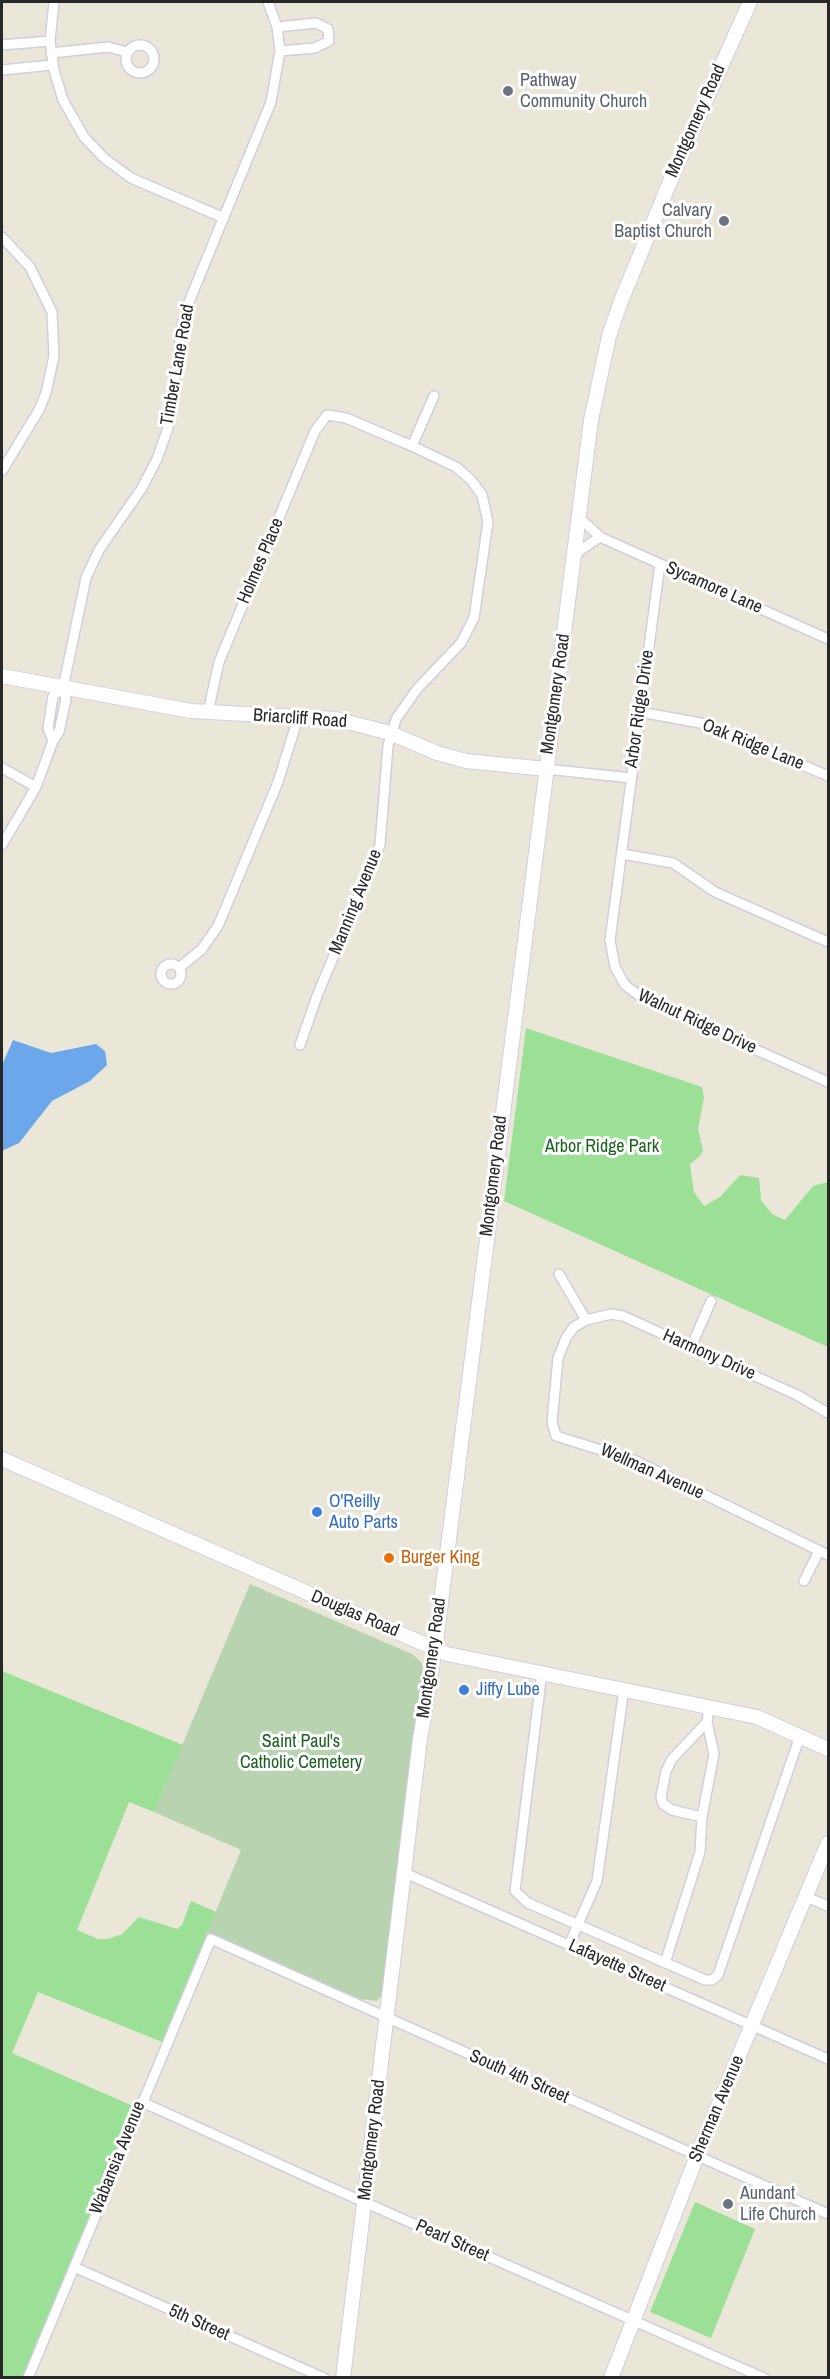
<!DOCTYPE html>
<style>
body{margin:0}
#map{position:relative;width:830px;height:2379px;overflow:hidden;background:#eae7d9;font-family:"Archivo Narrow",sans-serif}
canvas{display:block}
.frame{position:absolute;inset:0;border:3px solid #272727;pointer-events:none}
</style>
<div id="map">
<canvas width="830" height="2379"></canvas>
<div class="frame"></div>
</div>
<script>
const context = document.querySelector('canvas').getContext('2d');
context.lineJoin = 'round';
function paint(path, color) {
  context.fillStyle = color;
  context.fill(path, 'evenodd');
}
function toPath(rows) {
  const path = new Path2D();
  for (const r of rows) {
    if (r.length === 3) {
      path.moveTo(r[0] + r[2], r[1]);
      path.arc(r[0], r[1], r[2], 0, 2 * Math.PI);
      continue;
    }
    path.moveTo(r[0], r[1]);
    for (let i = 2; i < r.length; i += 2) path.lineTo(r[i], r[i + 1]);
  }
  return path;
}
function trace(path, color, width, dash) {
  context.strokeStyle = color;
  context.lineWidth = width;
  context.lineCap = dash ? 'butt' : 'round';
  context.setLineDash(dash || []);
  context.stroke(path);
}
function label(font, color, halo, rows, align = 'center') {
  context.font = font + ' "Archivo Narrow",sans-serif';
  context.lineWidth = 6;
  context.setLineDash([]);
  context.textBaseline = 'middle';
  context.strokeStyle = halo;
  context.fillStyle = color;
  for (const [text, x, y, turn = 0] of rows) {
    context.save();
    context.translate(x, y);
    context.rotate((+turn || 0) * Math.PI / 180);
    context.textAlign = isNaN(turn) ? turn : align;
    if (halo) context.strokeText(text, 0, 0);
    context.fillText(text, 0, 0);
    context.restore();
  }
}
paint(toPath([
 [526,1028,702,1087,704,1098,698,1129,703,1150,700,1156,690,1164,694,1192,704,1206,720,1197,740,1175,759,1178,761,1200,772,1214,785,1220,813,1186,828,1182,828,1347,504,1201],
 [2,1671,183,1745,154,1812,129,1802,77,1930,98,1939,108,1939,122,1934,139,1917,177,1929,182,1925,191,1901,216,1912,162,2042,38,1992,12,2053,135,2107,22,2378,2,2377],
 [695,2202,755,2229,711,2338,650,2312]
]), '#9be096');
paint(toPath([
 [250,1584,412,1654,422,1663,424,1672,386,1990,377,2001,360,1999,207,1933,241,1850,154,1812]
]), '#b8d3b0');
paint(toPath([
 [13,1040,51,1053,96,1044,105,1051,107,1065,90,1081,52,1101,19,1143,2,1151,2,1065]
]), '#6da7eb');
const street = toPath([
 [54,2,50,41,54,70,63,100,84,137,104,158,131,178,224,218],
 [277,27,316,23,328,29,329,41,315,48,280,51],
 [140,59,14],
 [2,45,50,41],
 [51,53,108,47,127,52],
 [2,70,52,65],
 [2,237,30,267,52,312,54,356,46,393,39,410,2,471],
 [412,446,434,396],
 [580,518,600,537,828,639],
 [575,558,579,551,600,537],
 [660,564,610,940,615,967,625,985,645,1000,828,1082],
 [208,712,219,662,315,431,327,415,346,418,412,446,456,467,471,480,482,495,488,522,474,618,461,643,417,689,396,719,388,746,380,845,317,996,300,1045],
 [640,712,706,724,828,776],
 [53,741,48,728,53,696,63,688],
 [2,768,36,787],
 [546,769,631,778],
 [2,845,36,787,53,741,59,732,66,699,63,688,86,578,99,550,142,488,157,459,168,428,182,326,189,302,271,102,280,51,277,27,268,2],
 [622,854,673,863,715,892,828,942],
 [171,974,10],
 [179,968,202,949,218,926,278,782,298,718],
 [559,1274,586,1320],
 [691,1347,711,1301],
 [828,1413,797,1395,691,1347,623,1316,611,1314,586,1320,574,1327,566,1338,558,1358,552,1422,556,1436,636,1461,828,1555],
 [804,1581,819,1551],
 [542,1672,515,1891,528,1903,705,1980,712,1980,718,1975,800,1736],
 [702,1817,672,1810,663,1804,661,1797,666,1771,672,1759,707,1722],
 [405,1873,828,2059],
 [806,1897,828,1906],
 [569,1945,597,1881,624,1689],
 [665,1963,700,1852,702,1817,714,1754,707,1722,709,1707],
 [142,2102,323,2184,764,2378],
 [74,2267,324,2378],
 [28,2378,211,1939,828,2214]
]);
const secondary = toPath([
 [2,676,191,711,336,719,390,733,437,753,466,761,546,769],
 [2,1459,447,1654,757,1717,828,1749],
 [343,2378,420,1739,435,1649,591,420,609,336,621,301,676,167,750,2],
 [611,2378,697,2156,828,1843]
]);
trace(street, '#d0cee0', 12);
trace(secondary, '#d0cee0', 16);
trace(street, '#fff', 9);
trace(secondary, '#fff', 14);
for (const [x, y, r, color] of [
 [508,91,6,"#6b7280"],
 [724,221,6,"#6b7280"],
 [317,1512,6,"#3f7fe0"],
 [389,1558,6,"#e8710a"],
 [464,1690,6,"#3f7fe0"],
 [728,2204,6,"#6b7280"]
]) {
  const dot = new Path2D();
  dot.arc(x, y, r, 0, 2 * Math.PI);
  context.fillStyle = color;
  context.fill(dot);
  trace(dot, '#fff', 2);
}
label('18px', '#5b616d', '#fff', [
 ["Pathway",520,81],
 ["Community Church",520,102],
 ["Calvary",712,211,"right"],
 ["Baptist Church",712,232,"right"],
 ["Aundant",740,2194],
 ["Life Church",740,2215]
], 'left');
label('18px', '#272727', '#fff', [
 ["Montgomery Road",696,121,-66],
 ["Timber Lane Road",178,365,-80],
 ["Holmes Place",261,561,-67],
 ["Sycamore Lane",714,588,24],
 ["Montgomery Road",556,694,-82],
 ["Arbor Ridge Drive",640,709,-82],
 ["Briarcliff Road",300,719,4],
 ["Oak Ridge Lane",753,745,22],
 ["Manning Avenue",356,902,-68],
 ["Walnut Ridge Drive",697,1022,25],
 ["Montgomery Road",494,1176,-83],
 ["Harmony Drive",709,1355,24],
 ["Wellman Avenue",652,1472,24],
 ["Douglas Road",355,1614,23],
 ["Montgomery Road",432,1658,-82],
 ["Lafayette Street",617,1966,24],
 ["South 4th Street",519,2077,24],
 ["Sherman Avenue",717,2109,-67],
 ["Montgomery Road",372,2140,-83],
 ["Wabansia Avenue",118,2158,-68],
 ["Pearl Street",452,2241,24],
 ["5th Street",199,2323,24]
]);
label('18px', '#1b611f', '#fff', [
 ["Arbor Ridge Park",602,1147],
 ["Saint Paul's",301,1742],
 ["Catholic Cemetery",301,1763]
]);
label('18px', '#366cbe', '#fff', [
 ["O'Reilly",329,1502],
 ["Auto Parts",329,1523],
 ["Jiffy Lube",476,1690]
], 'left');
label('18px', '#c56008', '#fff', [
 ["Burger King",401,1558]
], 'left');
</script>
